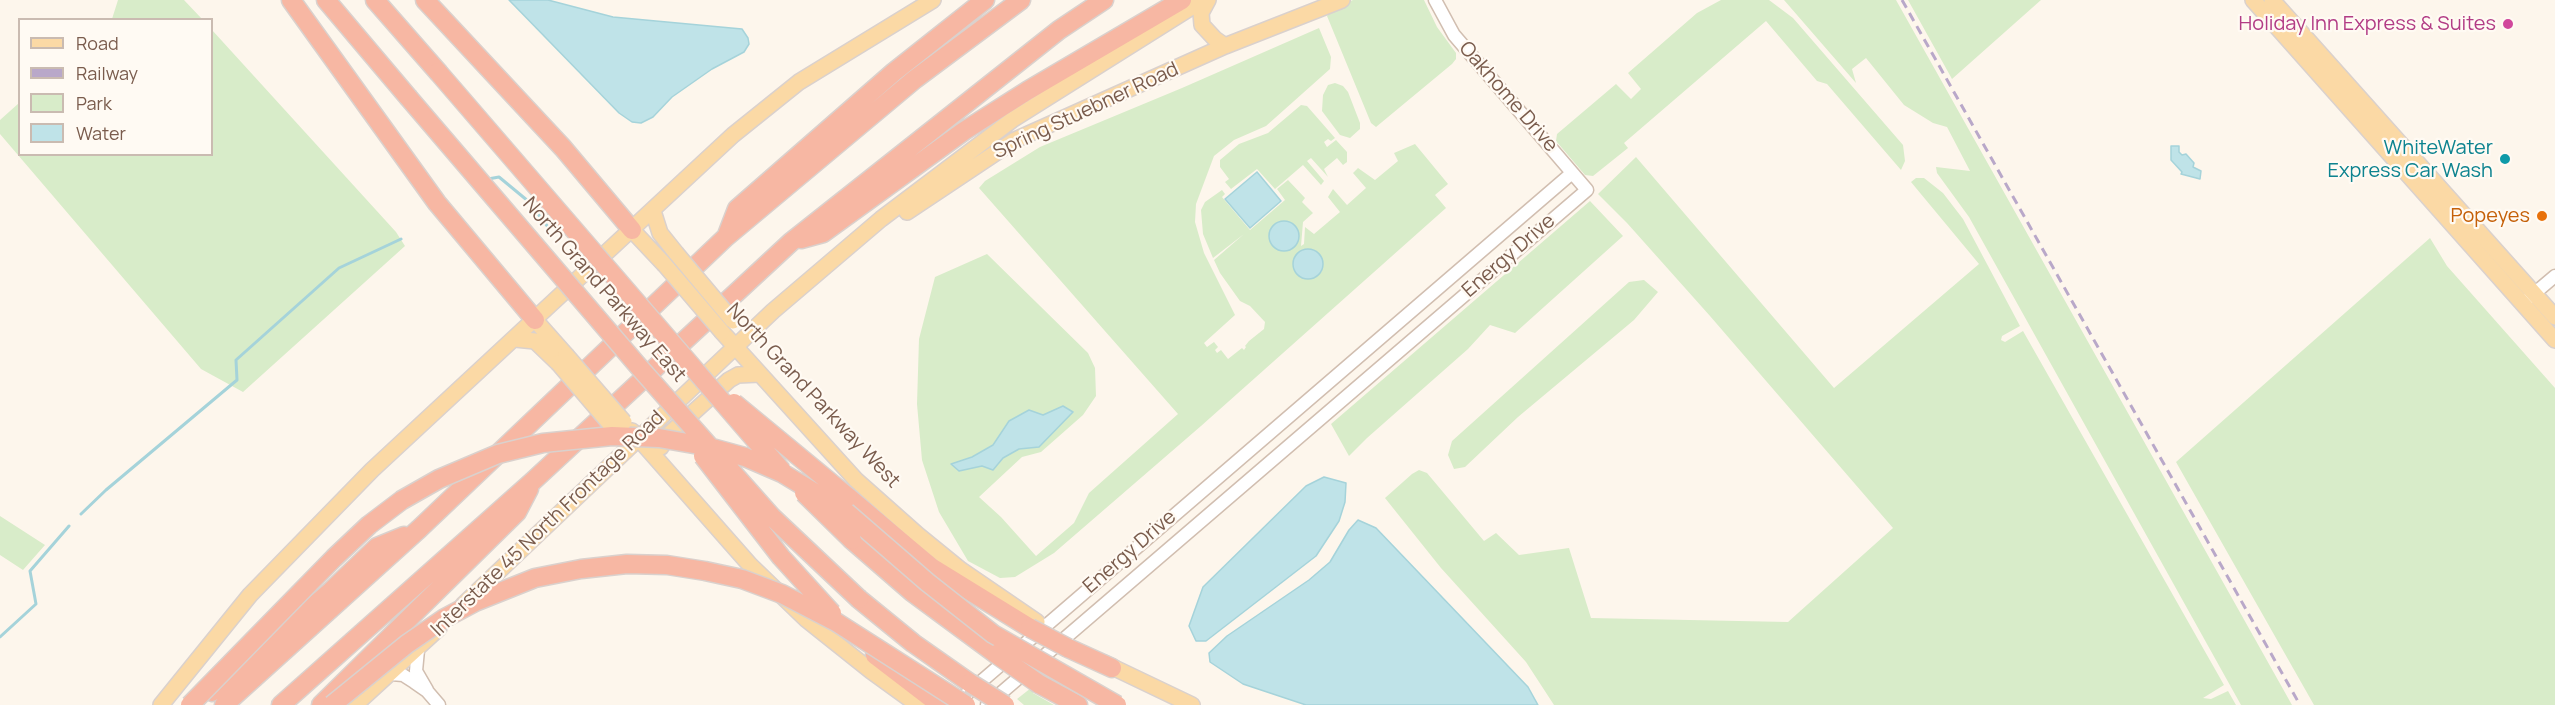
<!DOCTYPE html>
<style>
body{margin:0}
#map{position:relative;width:2555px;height:705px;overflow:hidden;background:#fdf6ec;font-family:Manrope,sans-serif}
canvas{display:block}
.legend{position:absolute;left:18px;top:18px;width:195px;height:138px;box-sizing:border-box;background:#fffaf3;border:2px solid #cabbb1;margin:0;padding:8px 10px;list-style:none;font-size:18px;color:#7a5c4d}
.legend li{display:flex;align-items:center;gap:12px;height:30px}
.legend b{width:30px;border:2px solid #cabbb1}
</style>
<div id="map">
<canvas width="2555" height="705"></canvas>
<ul class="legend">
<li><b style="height:8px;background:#fbd9a5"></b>Road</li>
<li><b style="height:8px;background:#b9a8c9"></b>Railway</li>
<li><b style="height:16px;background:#d8ecc9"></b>Park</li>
<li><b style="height:16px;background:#bfe3e8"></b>Water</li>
</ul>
</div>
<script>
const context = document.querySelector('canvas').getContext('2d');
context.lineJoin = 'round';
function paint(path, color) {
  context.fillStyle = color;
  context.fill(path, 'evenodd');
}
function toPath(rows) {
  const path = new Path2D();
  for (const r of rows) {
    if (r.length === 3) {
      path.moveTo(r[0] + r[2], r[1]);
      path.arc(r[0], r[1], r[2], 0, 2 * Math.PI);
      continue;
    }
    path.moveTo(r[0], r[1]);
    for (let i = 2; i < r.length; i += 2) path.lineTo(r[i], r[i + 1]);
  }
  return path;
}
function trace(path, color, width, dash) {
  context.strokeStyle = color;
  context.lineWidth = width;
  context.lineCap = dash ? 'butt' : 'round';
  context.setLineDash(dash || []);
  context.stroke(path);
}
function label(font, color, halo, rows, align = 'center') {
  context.font = font + ' Manrope,sans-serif';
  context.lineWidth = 4.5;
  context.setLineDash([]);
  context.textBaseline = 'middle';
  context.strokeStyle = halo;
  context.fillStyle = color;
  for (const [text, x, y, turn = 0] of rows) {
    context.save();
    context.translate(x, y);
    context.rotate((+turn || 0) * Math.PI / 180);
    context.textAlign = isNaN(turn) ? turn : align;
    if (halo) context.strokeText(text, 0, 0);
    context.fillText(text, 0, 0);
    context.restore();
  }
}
paint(toPath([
 [118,0,184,0,202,19,112,19],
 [1353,0,1424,0,1437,27,1456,53,1456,59,1452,64,1376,127,1371,123,1327,16,1331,9],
 [1721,0,1769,0,1793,18,1903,145,1905,161,1901,170,1827,84,1817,81,1766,21,1624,143,1628,148,1593,176,1585,175,1556,141,1557,134,1616,84,1631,99,1641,89,1628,73,1697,13],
 [1784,0,1896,0,2292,705,2241,705,1969,217,1937,173,1936,167,1970,171,1947,127,1933,123,1904,105,1866,58,1852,69,1856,83],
 [1908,0,2041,0,1952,79],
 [1319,28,1331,57,1330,69,1266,126,1234,140,1214,156,1196,204,1195,222,1204,253,1235,315,1204,343,1207,347,1214,342,1218,347,1215,350,1217,353,1221,350,1228,359,1242,348,1244,350,1246,347,1245,346,1249,341,1264,329,1265,322,1250,306,1240,301,1220,273,1214,260,1244,234,1213,258,1203,234,1201,210,1205,202,1222,190,1225,194,1222,197,1250,230,1285,200,1277,189,1288,180,1305,198,1302,202,1313,213,1303,222,1301,246,1304,244,1305,227,1314,234,1340,212,1328,197,1333,189,1347,205,1366,188,1353,173,1358,168,1375,180,1398,161,1394,153,1415,144,1448,184,1435,195,1446,208,1201,426,1054,553,1015,577,1000,578,968,561,939,512,922,460,917,404,919,339,935,277,987,254,1088,353,1095,368,1096,396,1083,415,1041,452,1022,457,979,497,1001,517,1036,556,1074,523,1089,493,1178,414,979,188,985,181,1040,147,1182,88],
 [1288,221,1299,237,1294,246,1281,250,1277,249,1269,233,1278,222],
 [1308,249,1322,271,1315,277,1302,277,1294,266,1298,253],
 [212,30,396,232,405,246,243,392,201,369,0,134,0,120,19,103,20,154,212,154],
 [1335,83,1343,86,1348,92,1360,123,1360,129,1350,138,1340,135,1322,111,1323,95,1328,85],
 [1301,105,1307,106,1335,138,1331,141,1328,139,1324,142,1327,147,1336,140,1347,152,1347,162,1343,165,1337,158,1324,169,1328,177,1311,158,1307,161,1324,181,1321,185,1303,165,1275,189,1257,169,1231,189,1225,182,1229,179,1220,167,1220,160,1239,144,1268,133],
 [1636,157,1834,388,1979,264,1911,182,1916,178,1924,178,1943,193,1963,219,2020,326,2002,336,2001,340,2005,342,2023,331,2224,685,2203,698,2211,699,2228,691,2236,705,1554,705,1526,662,1441,568,1385,498,1412,474,1419,470,1427,473,1484,541,1496,533,1519,555,1569,548,1591,618,1788,622,1893,528,1710,316,1627,223,1598,194],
 [1590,201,1623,236,1515,333,1490,325,1468,349,1367,438,1349,456,1331,424],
 [2430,238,2447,266,2555,388,2555,705,2314,705,2176,462],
 [1644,280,1658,292,1634,320,1518,417,1465,467,1454,469,1448,455,1452,441,1629,282],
 [0,516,45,545,23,570,0,555],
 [1031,688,1035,690,1033,693,1054,705,1024,705,1017,699]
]), '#d8ecc9');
const water = toPath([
 [509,0,548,0,613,17,742,29,748,38,749,44,744,52,712,69,672,97,653,117,641,123,632,122,619,113,509,0],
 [2171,146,2179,146,2179,152,2182,155,2186,154,2194,163,2193,167,2201,171,2200,179,2181,174,2182,172,2171,160,2171,146],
 [1257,172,1281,201,1250,228,1225,199,1257,172],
 [1284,236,15],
 [1308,264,15],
 [1063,406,1073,412,1039,447,1019,449,1003,458,993,470,982,466,959,471,951,464,972,457,993,445,1009,421,1029,410,1043,415,1063,406],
 [1324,477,1346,483,1345,502,1339,521,1316,556,1206,641,1196,641,1189,626,1203,587,1306,486,1324,477],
 [1358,520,1376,528,1528,687,1538,705,1306,705,1243,684,1210,662,1209,653,1227,636,1309,580,1330,562,1349,530,1358,520]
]);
paint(water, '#bfe3e8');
trace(water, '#a5d3da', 1.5);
trace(toPath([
 [488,179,499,177,528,201,548,227],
 [81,514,106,490,237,380,236,360,339,268,401,239],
 [0,637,36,604,30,571,69,526]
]), '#a5d3da', 3);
const minor = toPath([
 [2529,298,2555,276],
 [418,650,416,671,427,690],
 [391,674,403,675,414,682,427,691,439,705],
 [955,704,1572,173],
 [987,705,1587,190,1454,35,1435,0]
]);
const major = toPath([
 [1208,0,1201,13,1202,25,1215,39,1225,46],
 [2253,0,2555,340],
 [2272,0,2555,317],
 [653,211,660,233,676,253],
 [907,212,1015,140,1225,46,1342,0],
 [632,230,664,264],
 [535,320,566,355],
 [722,332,856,480,918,535,961,570,1037,622],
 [515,339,535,341,558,363],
 [632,431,750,565,807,620,871,671,918,705],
 [661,447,665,438,729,380,738,375,760,374],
 [463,605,773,311,881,219,1012,120,1203,0],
 [1104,663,1192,705],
 [161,705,250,595,372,470,733,135,799,82,933,0],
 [355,705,439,628]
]);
const highway = toPath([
 [291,0,437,203,535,320],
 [326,0,408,97],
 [375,0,438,72],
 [425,0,563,148,632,230],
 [727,235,737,209,894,72,985,0],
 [801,239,823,233,964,131,1027,91,1182,0],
 [848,497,931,567,1030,628],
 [852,540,912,592,996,654],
 [859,599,913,643,970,683],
 [1068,648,1112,668],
 [875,655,940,705],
 [1039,684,1078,705],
 [212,692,331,591,377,547,404,536],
 [224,705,419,529,726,237,915,79,1021,0],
 [281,705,533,481,791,242,1059,30,1104,0],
 [321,705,517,512,529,489]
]);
trace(minor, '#d1beb0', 15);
trace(major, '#dad1cd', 18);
trace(highway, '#dad1cd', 21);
trace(minor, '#fff', 12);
trace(major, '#fbd9a5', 15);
trace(highway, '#f7b7a3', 18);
trace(toPath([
 [1902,0,2300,705]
]), '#b9a8c9', 3, [9, 6]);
const majorBridge = toPath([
 [676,253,733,321],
 [664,264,722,332],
 [566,355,624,422],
 [558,363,610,424,613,432]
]);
const highwayBridge = toPath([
 [438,72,782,471],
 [408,97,639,367,772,517,859,599],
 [734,403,848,497],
 [703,456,781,557,832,613],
 [804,493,852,540],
 [1030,628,1068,648],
 [996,654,1039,684],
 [970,683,1005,705],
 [190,705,334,558,369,525,402,500,439,479,498,454,543,443,612,436,659,438,705,446,745,457,782,473,845,511,927,582,993,634,1117,705],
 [332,705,407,644,445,618,475,602,535,578,581,569,627,564,667,565,705,571,742,579,782,594,836,622,966,705]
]);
trace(majorBridge, '#dad1cd', 18, []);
trace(highwayBridge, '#dad1cd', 21, []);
trace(majorBridge, '#fbd9a5', 15);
trace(highwayBridge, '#f7b7a3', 18);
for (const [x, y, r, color] of [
 [2508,24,6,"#d1479c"],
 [2505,159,6,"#0f9aa8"],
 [2542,216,6,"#e8710a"]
]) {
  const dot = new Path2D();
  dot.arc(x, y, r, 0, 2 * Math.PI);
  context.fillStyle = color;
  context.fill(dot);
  trace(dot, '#fffaf3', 2);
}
label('20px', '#b23c85', '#fffaf3', [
 ["Holiday Inn Express & Suites",2496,24]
], 'right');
label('20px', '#7a5c4d', '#fffaf3', [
 ["Oakhome Drive",1508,97,49],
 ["Spring Stuebner Road",1086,111,-25],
 ["Energy Drive",1509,256,-41],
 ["North Grand Parkway East",604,290,49],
 ["North Grand Parkway West",813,396,47],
 ["Interstate 45 North Frontage Road",548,524,-44],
 ["Energy Drive",1130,552,-41]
]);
label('20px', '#0d838f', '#fffaf3', [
 ["WhiteWater",2493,148],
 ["Express Car Wash",2493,171]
], 'right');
label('20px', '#c56008', '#fffaf3', [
 ["Popeyes",2530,216]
], 'right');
</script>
